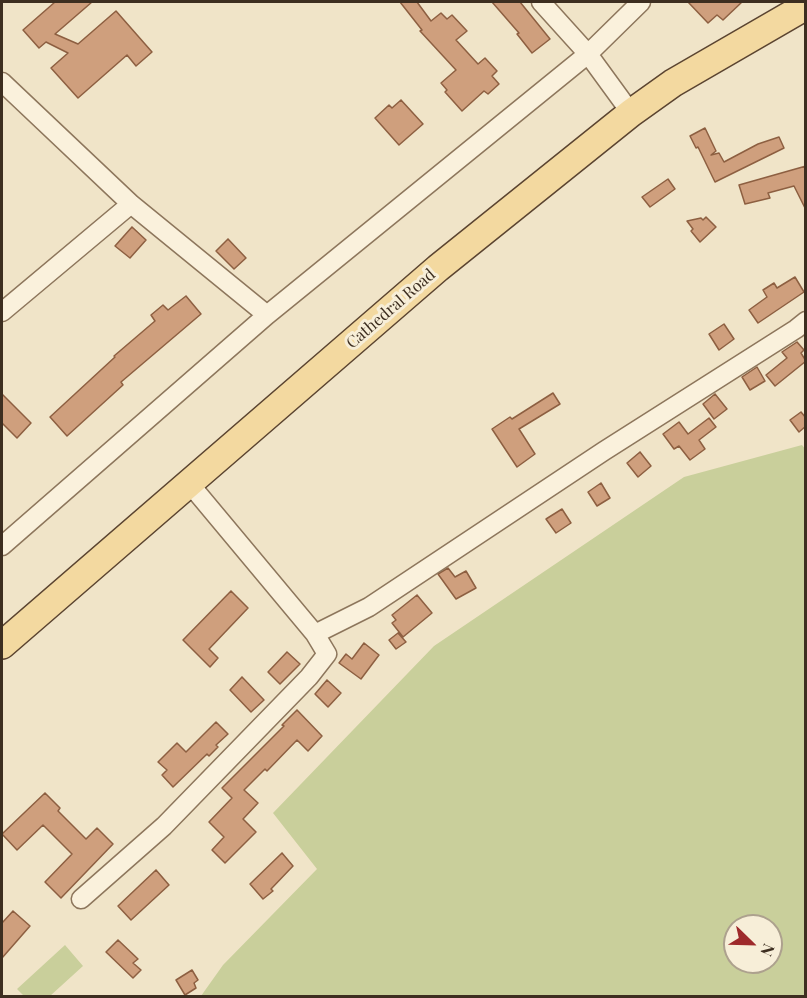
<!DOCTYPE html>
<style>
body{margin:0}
#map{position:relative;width:807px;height:998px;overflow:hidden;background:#f0e4c8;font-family:"Playfair Display",serif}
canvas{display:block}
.frame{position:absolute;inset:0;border:3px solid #3d2e20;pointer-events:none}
.north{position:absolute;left:723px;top:914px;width:60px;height:60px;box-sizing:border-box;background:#f7eed8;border:2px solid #ada18e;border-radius:50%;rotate:113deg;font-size:16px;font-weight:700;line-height:24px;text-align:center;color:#3d2e20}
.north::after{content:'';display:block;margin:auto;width:21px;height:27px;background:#9e2a2b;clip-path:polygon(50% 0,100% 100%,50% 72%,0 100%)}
</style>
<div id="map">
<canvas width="807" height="998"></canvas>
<div class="frame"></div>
<div class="north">N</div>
</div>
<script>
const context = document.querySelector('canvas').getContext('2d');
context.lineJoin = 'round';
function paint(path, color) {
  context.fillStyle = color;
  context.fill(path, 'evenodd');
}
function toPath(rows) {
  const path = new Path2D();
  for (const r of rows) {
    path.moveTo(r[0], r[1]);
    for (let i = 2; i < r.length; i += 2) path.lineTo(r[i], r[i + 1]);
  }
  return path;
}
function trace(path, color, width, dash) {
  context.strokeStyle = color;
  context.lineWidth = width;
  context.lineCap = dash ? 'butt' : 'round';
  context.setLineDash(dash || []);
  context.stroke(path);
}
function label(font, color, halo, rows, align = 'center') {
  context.font = font + ' "Playfair Display",serif';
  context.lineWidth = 6;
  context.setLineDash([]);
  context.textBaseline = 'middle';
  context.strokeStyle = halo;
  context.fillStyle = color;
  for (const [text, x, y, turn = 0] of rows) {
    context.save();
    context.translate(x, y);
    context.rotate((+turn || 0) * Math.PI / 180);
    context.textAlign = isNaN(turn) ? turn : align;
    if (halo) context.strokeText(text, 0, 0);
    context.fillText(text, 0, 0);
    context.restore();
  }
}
paint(toPath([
 [802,445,806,450,805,996,201,996,223,965,317,869,273,813,434,646,684,477],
 [735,926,771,926,771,962,735,962],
 [65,945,83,966,50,996,24,996,17,989]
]), '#c9cf9b');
const building = toPath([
 [55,2,92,2,55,34,78,44,116,11,152,52,136,66,127,55,78,98,51,68,68,53,46,42,39,48,23,30,55,2],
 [400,2,417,2,431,21,441,13,447,19,452,15,467,31,456,40,478,64,485,58,497,71,492,76,499,84,488,94,484,91,462,111,445,92,447,90,441,83,456,70,420,31,422,30,400,2],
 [492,2,520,2,550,39,532,53,517,34,519,33,492,2],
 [688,2,742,2,723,20,717,15,708,23,688,2],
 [401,100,423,124,399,145,375,118,389,105,392,108,401,100],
 [705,128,716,151,711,155,719,153,724,162,758,144,779,137,784,148,715,182,698,147,696,148,690,136,705,128],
 [806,166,806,210,794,186,768,193,770,198,745,204,739,185,806,166],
 [668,179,675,189,650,207,642,197,668,179],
 [706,217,716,227,700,242,691,231,693,229,687,221,701,218,703,220,706,217],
 [132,227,146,240,130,258,115,246,132,227],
 [228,239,246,258,234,269,216,251,228,239],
 [795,277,804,292,758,323,749,310,767,297,763,290,774,283,777,288,795,277],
 [186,296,201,314,121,382,123,385,67,436,50,417,115,357,114,356,155,321,151,315,163,305,168,310,186,296],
 [724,324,734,339,719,350,709,334,724,324],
 [797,342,804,350,801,353,806,361,775,386,766,375,787,358,782,352,797,342],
 [757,367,765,381,750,390,742,377,757,367],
 [553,393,560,404,519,429,535,454,517,467,492,429,510,417,512,419,553,393],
 [2,394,31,423,17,438,2,423,2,394],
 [715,394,727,409,714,419,703,404,715,394],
 [801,412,806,418,806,426,799,432,790,420,801,412],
 [709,418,716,427,699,440,705,449,690,460,679,446,674,449,663,434,679,422,688,434,709,418],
 [640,452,651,466,638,477,627,463,640,452],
 [601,483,610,498,597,506,588,492,601,483],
 [562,509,571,523,556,533,546,519,562,509],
 [448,568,455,577,466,571,476,588,456,599,438,574,448,568],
 [231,591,248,608,209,649,218,658,210,667,183,640,231,591],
 [417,595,432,613,403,637,392,623,396,620,392,615,417,595],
 [398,633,406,642,396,649,389,640,398,633],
 [364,643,379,655,361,679,339,663,346,654,352,659,364,643],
 [287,652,300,664,280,684,268,672,287,652],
 [242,677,264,700,251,712,230,690,242,677],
 [327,680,341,693,328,707,315,694,327,680],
 [297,710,322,736,308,751,297,740,267,771,265,769,244,790,258,803,243,819,256,832,225,863,212,850,224,837,209,822,232,798,222,788,284,726,282,725,297,710],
 [216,722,228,734,216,745,218,747,209,756,207,754,173,787,162,775,167,770,158,762,177,743,186,752,216,722],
 [45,793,60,808,58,811,86,839,97,828,113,844,61,898,45,882,72,854,43,825,17,850,2,834,45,793],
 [282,853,293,866,271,889,273,891,263,899,250,884,282,853],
 [156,870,169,885,131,920,118,906,156,870],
 [13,911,30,926,2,958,2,923,13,911],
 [118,940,138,959,133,963,141,970,133,978,106,952,118,940],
 [192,970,198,980,194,983,196,988,185,995,176,980,192,970]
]);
paint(building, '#cf9f7d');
trace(building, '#8d5f41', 1.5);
const street = toPath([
 [541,2,588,54,631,113],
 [2,82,131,204,267,315],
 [2,312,131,204],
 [189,483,315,634,369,607,604,451,796,329,806,321],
 [2,546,267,315,588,54,641,2],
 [81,899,164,826,309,677,327,654,315,634]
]);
const primary = toPath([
 [2,645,438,268,631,113,673,83,806,6]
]);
trace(street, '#8d765c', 21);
trace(primary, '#5b4430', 30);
trace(street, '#faf1dc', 18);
trace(primary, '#f3d9a0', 27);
label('16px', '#3d2e20', '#f7eed8', [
 ["Cathedral Road",391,309,-41]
]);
</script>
